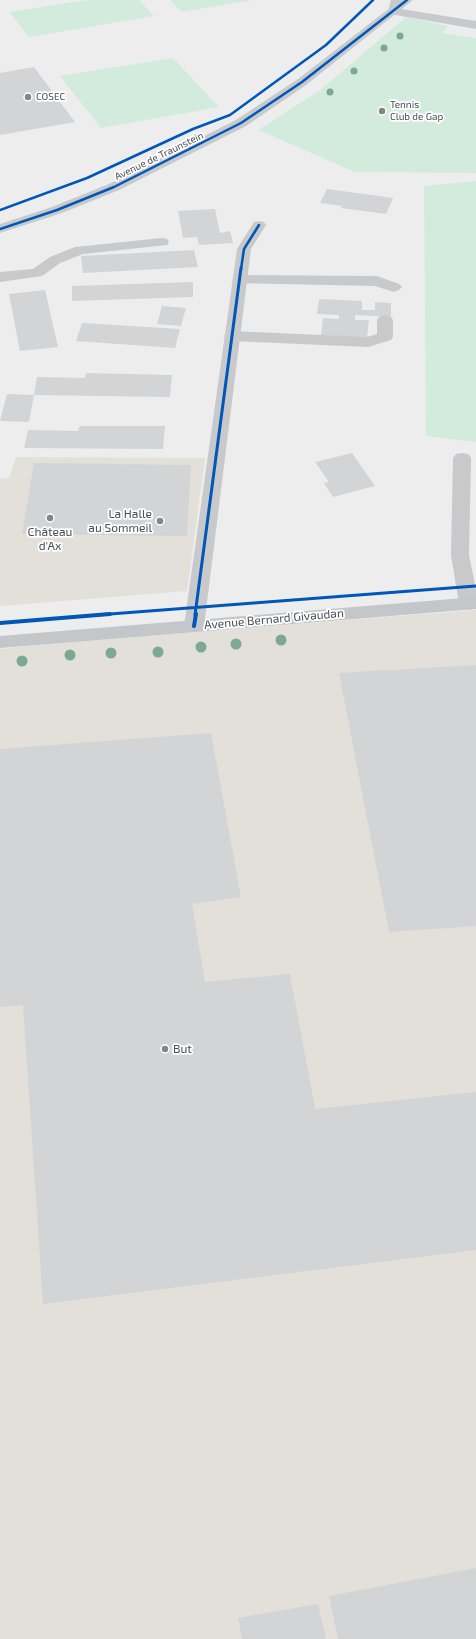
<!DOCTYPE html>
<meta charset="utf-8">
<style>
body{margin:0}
canvas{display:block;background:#ededed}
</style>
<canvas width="476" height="1639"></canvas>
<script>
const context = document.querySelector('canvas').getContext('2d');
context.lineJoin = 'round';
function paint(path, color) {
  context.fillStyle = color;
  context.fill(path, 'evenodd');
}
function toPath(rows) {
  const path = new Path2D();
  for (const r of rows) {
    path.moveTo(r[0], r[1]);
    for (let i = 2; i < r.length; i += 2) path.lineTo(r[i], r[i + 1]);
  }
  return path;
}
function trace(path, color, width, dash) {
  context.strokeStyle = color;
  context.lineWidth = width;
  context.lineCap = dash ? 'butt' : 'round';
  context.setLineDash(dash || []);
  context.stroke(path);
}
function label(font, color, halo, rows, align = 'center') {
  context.font = font + ' "Exo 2",sans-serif';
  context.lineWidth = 3.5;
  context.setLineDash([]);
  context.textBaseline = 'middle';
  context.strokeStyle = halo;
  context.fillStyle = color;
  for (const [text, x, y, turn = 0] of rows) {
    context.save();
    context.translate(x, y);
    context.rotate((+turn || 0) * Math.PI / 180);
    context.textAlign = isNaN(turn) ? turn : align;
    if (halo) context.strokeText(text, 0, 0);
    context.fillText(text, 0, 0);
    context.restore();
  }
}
paint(toPath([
 [16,457,205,458,187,591,0,606,0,479,9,478],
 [476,610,476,1639,0,1639,0,649,67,642]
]), '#e3e0da');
paint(toPath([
 [87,0,139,0,154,16,29,37,9,12],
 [170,0,253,0,182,12],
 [406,17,448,26,442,33,476,38,476,173,355,172,258,130,319,91],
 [173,58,219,107,101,128,60,76],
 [476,181,476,442,426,436,424,186]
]), '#d3ebdc');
paint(toPath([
 [34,67,75,122,0,135,0,73],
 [327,189,393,198,386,214,341,208,342,206,320,203],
 [215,209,220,233,230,231,233,243,199,245,197,237,183,238,178,211],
 [194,250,198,267,83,273,81,256],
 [193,282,193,297,72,301,72,286],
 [45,290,58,347,20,351,9,294],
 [319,299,362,301,362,310,375,310,375,302,391,303,391,317,355,315,355,320,369,320,367,338,321,335,323,318,339,319,339,315,317,314],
 [162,306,186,308,181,326,157,324],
 [82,323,180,329,175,348,76,341],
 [86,373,172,375,170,397,34,395,37,377,85,378],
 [7,394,34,395,29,422,0,421],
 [80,426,165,426,163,449,24,448,28,430,78,431],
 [352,453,375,486,333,497,324,483,329,482,315,462],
 [34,463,191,465,187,536,22,534],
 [476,665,476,926,389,932,339,673],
 [211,733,241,897,192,904,205,982,290,974,315,1109,476,1092,476,1250,43,1304,23,1005,0,1007,0,749],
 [476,1568,476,1639,338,1639,329,1596],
 [318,1604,326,1639,242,1639,238,1618]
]), '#d3d4d6');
paint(toPath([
 [391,0,403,0,401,9,476,21,476,29,390,14,388,11,391,0],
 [162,238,167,239,169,242,167,245,83,254,60,263,42,276,0,282,0,272,33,269,50,257,75,247,162,238],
 [240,275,377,276,399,284,402,287,399,290,394,292,375,286,235,283,232,280,235,277,240,275],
 [385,315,391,317,393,320,393,337,391,340,368,347,232,341,226,339,224,336,226,333,232,331,367,337,377,334,377,320,379,317,385,315],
 [462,453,468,454,471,458,469,555,476,590,476,608,469,610,462,608,459,604,451,555,453,458,456,454,462,453]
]), '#c7c9cb');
paint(toPath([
 [259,221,264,222,266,225,251,249,204,626,201,630,194,632,187,630,184,626,237,249,254,222,259,221]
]), '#c7c9cb');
paint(toPath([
 [400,0,413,0,306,85,246,126,119,190,62,213,0,233,0,224,52,207,109,184,236,120,298,79,400,0]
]), '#c7c9cb');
paint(toPath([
 [476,597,476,609,0,648,0,636,476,597]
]), '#c3c7c9');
trace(toPath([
 [0,210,87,178,193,129,230,115,326,45,373,0],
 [0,229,57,210,114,187,241,123,302,82,407,0],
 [241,269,244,249,259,225]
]), '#0057b8', 2.5);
trace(toPath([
 [97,615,476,586],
 [195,615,241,268]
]), '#0057b8', 3);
trace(toPath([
 [0,623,110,614],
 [194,626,196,614]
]), '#0057b8', 4);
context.fillStyle = '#7ca992';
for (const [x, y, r] of [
 [400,36,3.5],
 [384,48,3.5],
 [354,71,3.5],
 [330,92,3.5],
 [281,640,5.5],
 [236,644,5.5],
 [201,647,5.5],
 [158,652,5.5],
 [111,653,5.5],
 [70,655,5.5],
 [22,661,5.5]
]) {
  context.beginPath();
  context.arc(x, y, r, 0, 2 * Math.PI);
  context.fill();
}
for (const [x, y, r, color] of [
 [28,97,4,"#80868c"],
 [382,111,4,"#80868c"],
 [50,518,4,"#80868c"],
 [160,521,4,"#80868c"],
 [165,1049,4,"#80868c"]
]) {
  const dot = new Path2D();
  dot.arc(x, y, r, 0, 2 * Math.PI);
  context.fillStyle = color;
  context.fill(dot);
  trace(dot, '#fff', 1.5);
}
label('10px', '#464f57', '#fff', [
 ["COSEC",36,97],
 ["Tennis",390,105],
 ["Club de Gap",390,117]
], 'left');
label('10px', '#464f57', '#fff', [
 ["Avenue de Traunstein",159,156,-26]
]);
label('12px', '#464f57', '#fff', [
 ["La Halle",152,514],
 ["au Sommeil",152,528],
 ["Château",50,532,"center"],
 ["d'Ax",50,546,"center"],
 ["But",173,1049,"left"]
], 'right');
label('12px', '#464f57', '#fff', [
 ["Avenue Bernard Givaudan",274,619,-5]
]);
</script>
